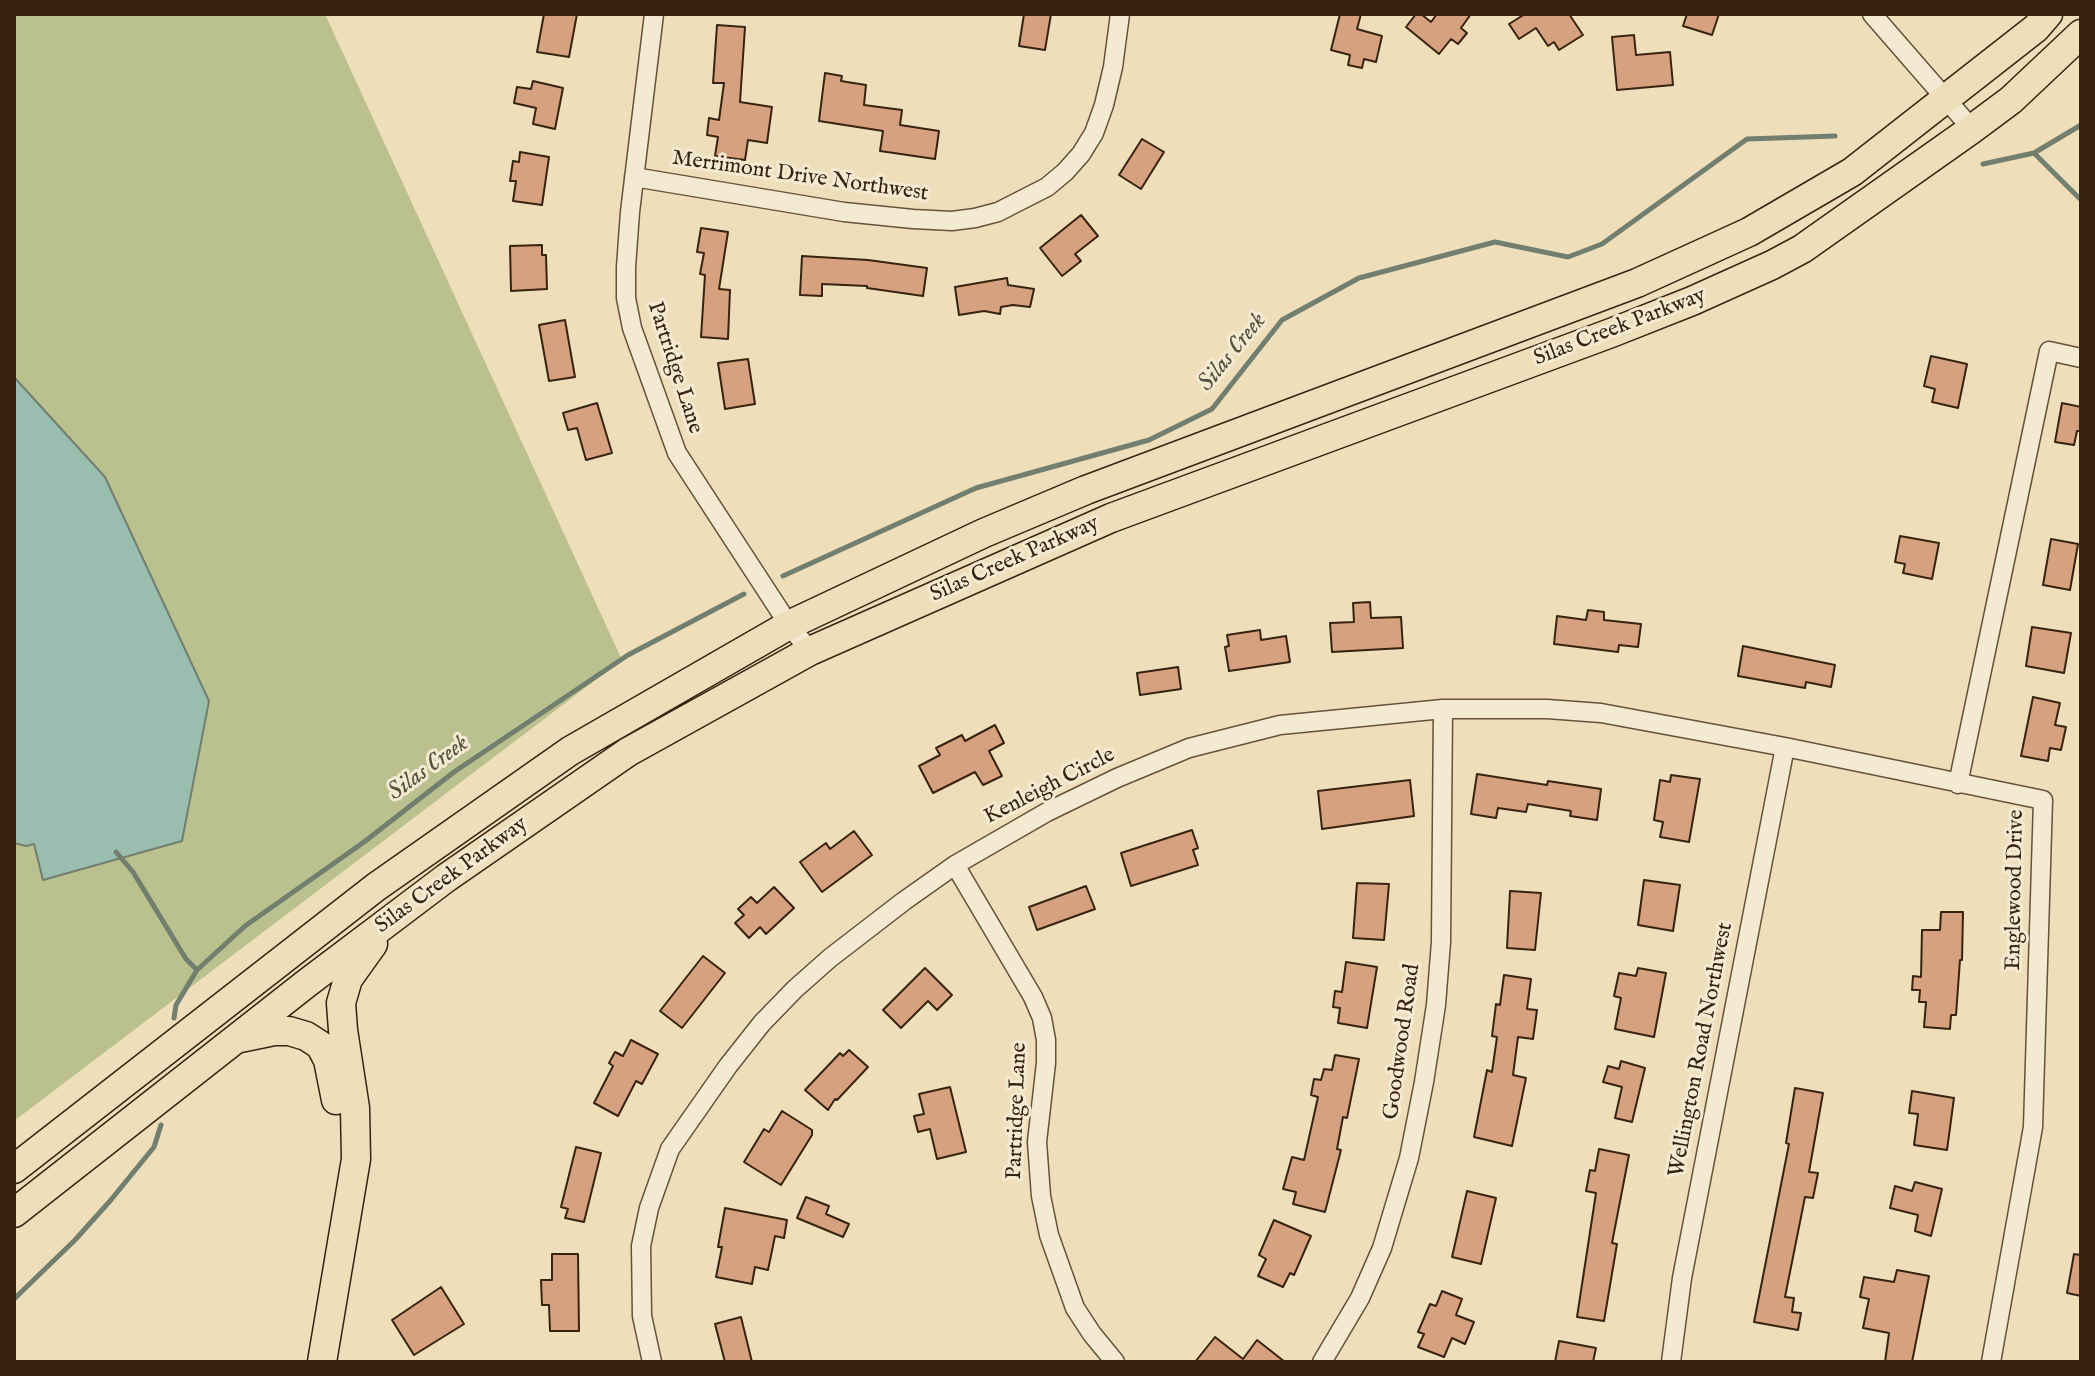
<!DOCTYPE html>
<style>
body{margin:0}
#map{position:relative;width:2095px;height:1376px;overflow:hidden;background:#eedfba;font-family:"IM FELL English",serif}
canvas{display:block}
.frame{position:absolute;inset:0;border:16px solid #382210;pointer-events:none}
</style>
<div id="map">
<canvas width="2095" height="1376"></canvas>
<div class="frame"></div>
</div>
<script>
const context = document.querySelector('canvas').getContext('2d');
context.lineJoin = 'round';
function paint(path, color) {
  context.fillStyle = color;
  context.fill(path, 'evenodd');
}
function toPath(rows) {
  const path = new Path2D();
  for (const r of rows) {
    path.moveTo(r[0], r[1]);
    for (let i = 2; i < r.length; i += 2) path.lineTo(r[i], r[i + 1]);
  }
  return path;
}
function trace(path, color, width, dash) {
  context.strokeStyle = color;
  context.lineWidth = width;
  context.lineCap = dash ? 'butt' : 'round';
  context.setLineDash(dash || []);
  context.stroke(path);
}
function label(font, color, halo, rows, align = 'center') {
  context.font = font + ' "IM FELL English",serif';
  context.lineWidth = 6;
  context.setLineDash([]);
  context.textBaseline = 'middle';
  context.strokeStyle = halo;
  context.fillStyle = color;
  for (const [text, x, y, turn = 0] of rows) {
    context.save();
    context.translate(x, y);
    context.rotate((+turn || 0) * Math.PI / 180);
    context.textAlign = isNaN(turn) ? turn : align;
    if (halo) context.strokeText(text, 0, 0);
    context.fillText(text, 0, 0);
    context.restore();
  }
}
paint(toPath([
 [14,14,325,14,622,660,14,1121]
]), '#bbc18e');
const water = toPath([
 [14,377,105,477,209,701,182,841,43,880,34,844,26,846,14,843,14,377]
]);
paint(water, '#99bdaf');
trace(water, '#727f6f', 2);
trace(toPath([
 [2034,153,2081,200],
 [1983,164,2034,153,2081,125],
 [783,576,976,488,1149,440,1212,409,1282,320,1359,278,1495,242,1568,257,1602,244,1747,139,1835,136],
 [116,852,133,872,186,959,197,970],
 [174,1018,176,1005,197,970,245,926,364,842,454,772,628,655,744,594],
 [14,1299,75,1240,110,1201,154,1147,161,1125]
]), '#727f6f', 5);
const building = toPath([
 [544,14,577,14,569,57,537,52,544,14],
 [1024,14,1051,14,1045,50,1019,46,1024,14],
 [1340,14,1361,14,1357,29,1382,36,1376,62,1364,59,1362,68,1348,65,1350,55,1331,50,1340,14],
 [1416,14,1421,14,1431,22,1437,14,1471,14,1461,28,1467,33,1458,44,1451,39,1439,54,1406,27,1416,14],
 [1525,14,1569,14,1583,35,1559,50,1554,42,1548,46,1536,28,1519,39,1509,24,1525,14],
 [1687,14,1719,14,1712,35,1683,26,1687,14],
 [717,25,745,27,740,102,772,107,767,143,748,140,745,160,715,156,718,137,707,135,709,118,719,120,724,83,713,83,717,25],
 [1634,35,1636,55,1670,52,1673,85,1617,90,1612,37,1634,35],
 [825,73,842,76,841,81,866,85,864,105,902,110,900,125,939,131,935,159,880,151,883,131,819,121,825,73],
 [533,81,563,88,555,129,533,124,536,108,514,103,517,87,531,89,533,81],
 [1142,139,1164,152,1141,189,1119,175,1142,139],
 [520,152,549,157,542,205,513,201,516,181,510,181,513,161,519,162,520,152],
 [1081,215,1098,236,1075,254,1081,261,1062,276,1040,248,1081,215],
 [701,228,728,232,719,289,730,290,728,339,701,337,705,275,700,274,704,253,697,252,701,228],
 [542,245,542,255,546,255,547,289,511,291,510,246,542,245],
 [802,256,868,260,927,268,923,296,867,288,867,286,822,284,822,296,800,295,802,256],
 [1007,278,1008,285,1034,289,1030,307,1013,305,1001,307,1000,314,984,311,959,315,955,287,1007,278],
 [565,320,575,377,549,381,539,325,565,320],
 [1931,356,1967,364,1958,408,1932,402,1935,389,1924,386,1931,356],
 [748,359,755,404,725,409,718,363,748,359],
 [597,403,612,453,586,460,577,428,568,430,563,413,597,403],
 [2062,403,2081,407,2081,431,2077,431,2074,445,2055,442,2062,403],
 [1900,536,1939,543,1932,579,1903,573,1905,564,1895,562,1900,536],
 [2051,539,2078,544,2070,590,2043,585,2051,539],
 [1370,602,1371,618,1401,617,1403,648,1332,652,1330,623,1354,622,1353,603,1370,602],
 [1588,610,1604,612,1604,620,1641,624,1638,647,1619,645,1618,652,1554,644,1557,616,1586,620,1588,610],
 [2032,627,2071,633,2064,673,2026,666,2032,627],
 [1260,630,1261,640,1286,636,1290,662,1229,671,1225,647,1229,646,1227,635,1260,630],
 [1743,646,1835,665,1831,687,1806,682,1805,688,1738,676,1743,646],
 [1178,667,1181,689,1140,695,1137,673,1178,667],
 [2033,697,2060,703,2055,725,2066,727,2061,750,2050,748,2048,761,2021,756,2033,697],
 [995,725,1004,743,989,751,1002,776,983,785,975,772,933,793,919,766,940,755,936,748,962,735,965,741,995,725],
 [1477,774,1547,785,1548,781,1601,789,1597,820,1570,816,1571,811,1528,804,1526,812,1498,808,1496,818,1471,814,1477,774],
 [1671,775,1700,779,1689,842,1660,837,1663,822,1654,820,1660,780,1670,782,1671,775],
 [1410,780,1414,816,1322,829,1318,791,1410,780],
 [1192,830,1198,848,1193,850,1198,865,1131,886,1121,853,1192,830],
 [854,831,872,855,822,892,800,862,826,843,830,849,854,831],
 [1644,880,1680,885,1673,931,1638,925,1644,880],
 [1357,883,1389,884,1384,940,1353,938,1357,883],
 [1086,886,1095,909,1037,930,1029,907,1086,886],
 [774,887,794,908,766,934,760,927,749,938,735,923,744,915,738,909,751,897,757,903,774,887],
 [1510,891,1541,893,1535,950,1507,948,1510,891],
 [1941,912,1963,912,1962,960,1960,960,1956,1015,1951,1015,1950,1029,1924,1027,1926,1002,1919,1002,1920,990,1912,990,1913,976,1921,977,1922,930,1940,930,1941,912],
 [703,956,725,973,682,1028,660,1011,703,956],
 [1346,962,1377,967,1367,1028,1338,1023,1340,1008,1333,1007,1335,991,1342,992,1346,962],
 [925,968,952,995,937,1010,928,1001,901,1028,883,1010,925,968],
 [1638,968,1666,973,1654,1037,1615,1029,1621,998,1614,996,1619,973,1636,976,1638,968],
 [1504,975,1531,979,1527,1009,1537,1010,1533,1039,1518,1037,1513,1075,1526,1078,1512,1146,1474,1137,1487,1070,1492,1072,1497,1037,1492,1036,1496,1004,1500,1005,1504,975],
 [631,1040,658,1054,642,1084,636,1081,618,1116,594,1103,613,1066,609,1063,615,1052,623,1056,631,1040],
 [849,1050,868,1067,837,1100,835,1099,828,1110,805,1090,840,1053,843,1056,849,1050],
 [1335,1055,1359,1059,1347,1118,1343,1117,1337,1149,1341,1150,1325,1212,1293,1204,1296,1192,1283,1189,1292,1157,1304,1160,1318,1097,1311,1095,1314,1079,1321,1080,1324,1069,1332,1070,1335,1055],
 [1621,1061,1645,1068,1632,1122,1615,1118,1622,1087,1603,1082,1608,1066,1619,1069,1621,1061],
 [950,1087,966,1152,937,1159,930,1129,918,1132,914,1116,924,1114,919,1094,950,1087],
 [1795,1088,1823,1093,1809,1172,1818,1173,1813,1198,1805,1197,1785,1297,1794,1298,1792,1312,1801,1313,1798,1330,1754,1322,1789,1144,1786,1143,1795,1088],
 [1912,1091,1954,1098,1947,1150,1914,1145,1918,1114,1909,1113,1912,1091],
 [782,1111,812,1130,812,1135,781,1185,744,1162,764,1129,769,1132,782,1111],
 [576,1147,601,1153,584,1222,565,1218,568,1209,561,1207,576,1147],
 [1599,1149,1629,1155,1612,1243,1617,1244,1604,1321,1577,1317,1596,1193,1586,1191,1590,1170,1595,1171,1599,1149],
 [1915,1182,1942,1189,1931,1236,1915,1231,1918,1215,1890,1208,1895,1186,1912,1191,1915,1182],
 [1467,1191,1496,1198,1481,1264,1452,1257,1467,1191],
 [806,1197,829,1206,826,1214,849,1224,843,1237,797,1218,806,1197],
 [725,1208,787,1220,784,1238,775,1236,768,1270,755,1267,752,1284,716,1277,722,1247,718,1247,725,1208],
 [1274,1220,1311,1236,1294,1275,1290,1273,1283,1287,1258,1276,1266,1259,1259,1255,1274,1220],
 [552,1254,578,1254,579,1331,550,1331,549,1305,542,1305,541,1280,552,1280,552,1254],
 [2074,1254,2081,1255,2081,1296,2067,1293,2074,1254],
 [1897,1270,1929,1276,1912,1362,1885,1362,1889,1333,1863,1328,1869,1299,1860,1297,1864,1277,1894,1282,1897,1270],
 [441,1287,464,1324,414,1355,392,1320,441,1287],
 [1442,1291,1462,1299,1456,1315,1474,1322,1465,1344,1452,1338,1444,1357,1418,1347,1424,1334,1418,1332,1430,1304,1436,1306,1442,1291],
 [741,1317,752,1362,725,1362,715,1324,741,1317],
 [1215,1337,1243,1359,1257,1340,1285,1362,1195,1362,1215,1337],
 [1559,1341,1596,1348,1593,1362,1555,1362,1559,1341]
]);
paint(building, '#d5a17e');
trace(building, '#382210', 2);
const street = toPath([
 [654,14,630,212,626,267,626,298,632,328,677,453,789,625,810,651],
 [1872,14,1972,129],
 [634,177,844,212,913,219,952,221,975,218,998,212,1047,187,1065,172,1081,154,1094,133,1104,105,1113,67,1120,14],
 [1958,784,2049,351,2081,358],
 [955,865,1033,997,1042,1018,1046,1040,1046,1063,1037,1142,1041,1196,1049,1235,1075,1308,1092,1334,1115,1362],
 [652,1362,642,1316,641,1246,649,1208,670,1149,728,1066,762,1023,795,989,830,958,904,901,955,865,1047,812,1117,778,1189,748,1280,725,1443,709,1547,709,1601,713,1785,747,2043,800,2033,1127,1991,1362],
 [1322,1362,1360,1298,1382,1248,1409,1158,1424,1082,1436,1005,1441,942,1443,709],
 [1671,1362,1682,1278,1785,747]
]);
const primary = toPath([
 [240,1038,274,1031,289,1031,306,1036,320,1045,328,1060,336,1100],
 [14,1169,376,887,570,751,789,625,984,533,1086,490,1637,283,1749,232,1852,172,2036,28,2048,14],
 [14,1213,307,983,446,878,628,752,810,651,1111,518,1611,333,1692,301,1772,265,1802,249,1972,129,2011,100,2081,34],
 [322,1362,356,1159,355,1108,343,1030,341,1003,348,979,373,944]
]);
trace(street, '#66513a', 21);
trace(primary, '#382210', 31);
trace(street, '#f4ead2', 18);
trace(primary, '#eedfba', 28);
label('22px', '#382210', '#f4ead2', [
 ["Merrimont Drive Northwest",800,177,8],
 ["Silas Creek Parkway",1620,328,-21],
 ["Partridge Lane",674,368,72],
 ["Silas Creek Parkway",1015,560,-24],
 ["Kenleigh Circle",1050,787,-27],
 ["Silas Creek Parkway",452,876,-36],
 ["Englewood Drive",2016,890,-89],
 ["Goodwood Road",1403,1042,-82],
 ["Wellington Road Northwest",1702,1050,-79],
 ["Partridge Lane",1018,1111,-88]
]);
label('italic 24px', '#555040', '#f4ead2', [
 ["Silas Creek",1233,353,-51],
 ["Silas Creek",429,769,-36]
]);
</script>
